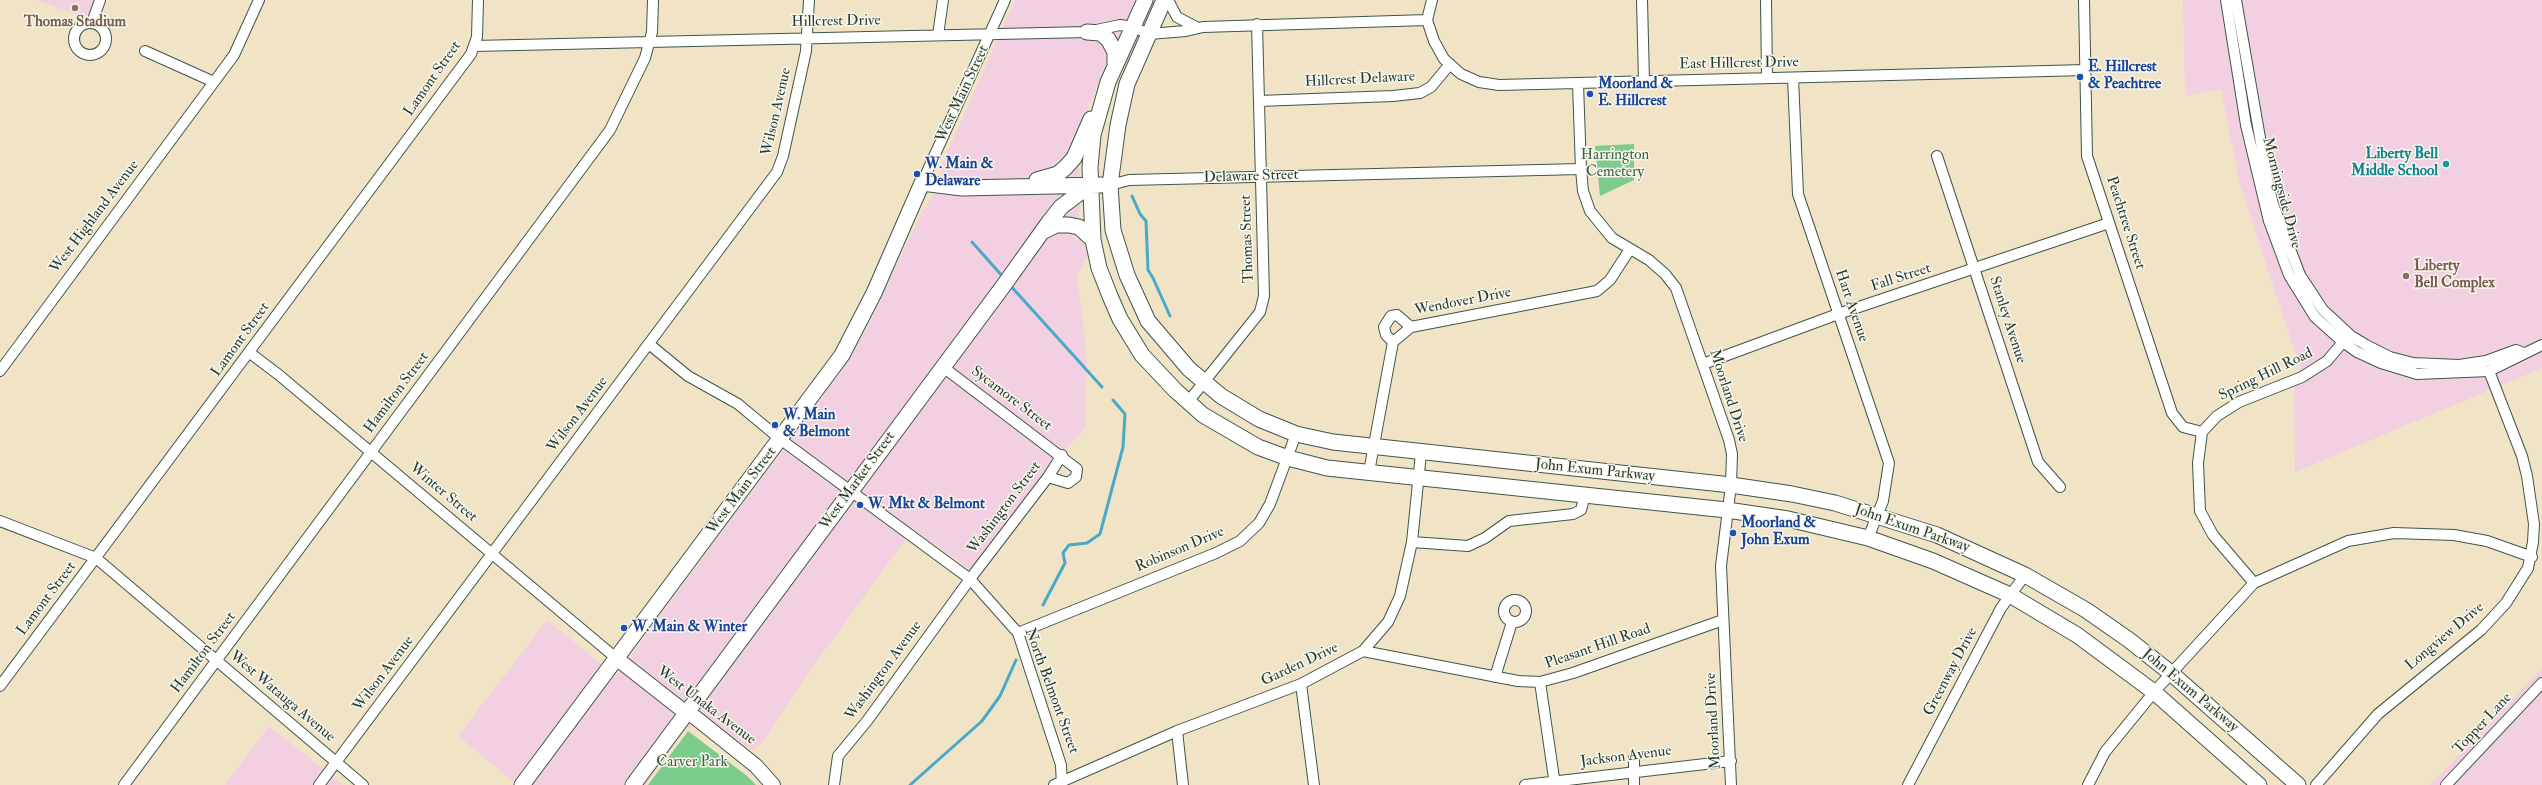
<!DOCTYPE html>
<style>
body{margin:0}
canvas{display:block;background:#f0e3c6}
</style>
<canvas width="2542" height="785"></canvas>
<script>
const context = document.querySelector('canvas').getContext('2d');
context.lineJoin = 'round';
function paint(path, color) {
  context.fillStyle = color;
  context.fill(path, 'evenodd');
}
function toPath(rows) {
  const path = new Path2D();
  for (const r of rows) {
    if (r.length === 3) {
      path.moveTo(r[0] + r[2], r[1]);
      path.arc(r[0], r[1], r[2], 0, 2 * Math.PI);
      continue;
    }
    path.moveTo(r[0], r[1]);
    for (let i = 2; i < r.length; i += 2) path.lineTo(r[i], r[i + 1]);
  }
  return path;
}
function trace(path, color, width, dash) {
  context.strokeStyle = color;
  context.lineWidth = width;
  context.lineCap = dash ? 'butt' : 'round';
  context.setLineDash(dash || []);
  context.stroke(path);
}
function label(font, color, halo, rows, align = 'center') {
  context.font = font + ' "IM FELL Double Pica",serif';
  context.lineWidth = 3;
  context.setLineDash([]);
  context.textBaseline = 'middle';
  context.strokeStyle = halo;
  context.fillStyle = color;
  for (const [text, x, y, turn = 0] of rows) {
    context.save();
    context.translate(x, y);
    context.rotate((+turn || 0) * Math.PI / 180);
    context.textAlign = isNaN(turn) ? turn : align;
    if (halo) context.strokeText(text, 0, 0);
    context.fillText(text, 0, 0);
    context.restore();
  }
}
paint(toPath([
 [37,0,94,0,89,15,83,17],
 [1015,0,1136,0,1108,60,1070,154,1080,171,1080,206,1073,237,1084,244,1088,255,1077,274,1087,362,1085,428,1051,464,974,566,969,569,913,529,804,679,764,741,752,750,701,714,690,728,686,729,645,785,517,785,458,736,547,620,616,676,851,357,873,316,922,211,946,179,941,174,942,164],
 [2183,0,2542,0,2542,368,2295,472,2294,373,2301,370,2240,185,2221,89,2185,96],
 [2542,668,2542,785,2430,785],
 [269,726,337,780,343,785,225,785]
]), '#f2d0e2');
paint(toPath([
 [1634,144,1634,180,1600,196,1595,146],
 [688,731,747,776,756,785,648,785]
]), '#7ccc8d');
trace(toPath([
 [1132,196,1140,214,1146,221,1148,270,1153,278,1170,316],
 [972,242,1004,278],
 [1009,284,1102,387],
 [1043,605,1065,563,1063,553,1069,545,1087,543,1100,534,1123,447,1125,414,1113,400],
 [910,785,982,721,1000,696,1016,660]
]), '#4aa9c9', 3);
const street = toPath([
 [1168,0,1177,17,1196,27],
 [1642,0,1644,81],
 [1766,0,1767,78],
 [2084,0,2087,156,2172,413,2183,427,2202,432],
 [2226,0,2246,125,2269,221,2289,275,2315,317,2343,342,2357,352,2381,363,2417,374,2489,371,2542,345],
 [2236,0,2267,178,2273,204,2300,275,2323,310,2351,336,2366,345,2390,357,2413,363,2459,365,2486,361,2516,350,2524,353],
 [1427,20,1434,41,1444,59,1461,74,1479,82,1499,85,2086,70],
 [1427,20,1432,0],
 [92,23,100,0],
 [90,39,16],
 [938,35,943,0],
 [474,46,1087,32,1120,25,1133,27,1149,34,1186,31,1203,27,1427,20],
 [145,51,214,82],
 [1793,78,1798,194,1889,463,1883,501,1868,538],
 [1578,84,1581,169,1583,191,1590,211,1612,238,1649,260,1665,274,1676,288,1729,440,1732,454,1731,485,1721,566,1731,785],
 [1259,101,1393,96,1420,93,1431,87,1450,64],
 [1937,156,2038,462,2060,487],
 [922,183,1005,0],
 [1110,185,1129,180,1581,169],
 [1393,342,1386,335,1384,327,1391,316,1397,315,1411,327],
 [649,344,688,376,738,404,780,439,970,579,1018,633,1061,765,1062,785],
 [250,353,279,375,616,658],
 [1703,364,1838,314,2109,223],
 [943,367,1077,469,1076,477,1068,483,1048,477],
 [0,371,234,55,259,0],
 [1188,402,1260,312,1264,296,1257,24],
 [1369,472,1393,342,1411,327,1597,291,1610,280,1630,249],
 [0,521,96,558,363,785],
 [1412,542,1468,546,1485,538,1509,521,1573,514,1581,510,1585,494],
 [2254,583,2213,535,2200,511,2198,463,2202,432,2217,416,2239,402,2302,377,2327,361,2343,342],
 [1515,611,11],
 [1018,633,1216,553,1240,541,1259,523,1270,504,1296,434],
 [1363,651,1518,681,1540,682,1573,673,1723,620],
 [1495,677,1512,622],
 [1540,682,1555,785],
 [1301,684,1314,785],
 [0,686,471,54,477,37,478,0],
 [1177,731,1183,785],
 [1634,758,1634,785],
 [124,785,610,130,645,58,652,32,653,0],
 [319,785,777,172,783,156,806,51,809,0],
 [834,785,838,756,867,721,970,579,1048,477,1062,455],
 [1054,785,1177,731,1301,684,1363,651,1388,622,1400,596,1412,542,1421,453],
 [1525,785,1731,761],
 [1908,785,2001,608,2025,575],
 [2088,785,2105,752,2154,692,2254,583,2348,541,2394,533,2454,535,2487,541,2532,557],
 [2316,785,2378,714,2481,630,2506,603,2528,568,2533,542,2534,524,2527,476,2522,456,2489,371],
 [2446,785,2542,683]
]);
const secondary = toPath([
 [616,658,681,709,696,718,756,766,773,785]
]);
const primary = toPath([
 [1145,0,1108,82,1093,135,1090,167,1093,240,1099,268,1110,296,1120,319,1142,355,1175,390,1203,415,1258,447,1288,458,1327,468,1727,510,1788,519,1868,538,1933,561,2010,595,2077,635,2154,692,2259,785],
 [1164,0,1127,84,1118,125,1110,185,1113,230,1127,275,1148,321,1189,369,1221,396,1259,419,1296,434,1333,442,1731,485,1792,494,1835,503,1937,535,2025,575,2086,610,2129,640,2172,674,2298,785],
 [1087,32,1100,33,1108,39,1115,52,1115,64],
 [1037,180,1058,174,1066,167,1074,158,1091,119],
 [1042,232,1056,225,1069,225,1079,227,1093,240],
 [522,785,842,355,874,293,922,183,962,188,1101,185],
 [633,785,1004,285,1049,222,1061,207,1090,185]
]);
trace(street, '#3e564a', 12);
trace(secondary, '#3e564a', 16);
trace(primary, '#3e564a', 17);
trace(street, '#fff', 10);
trace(secondary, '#fff', 14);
trace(primary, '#fff', 15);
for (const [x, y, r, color] of [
 [75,8,4,"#8d6e63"],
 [2080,77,4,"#1a4fb4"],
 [1590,94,4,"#1a4fb4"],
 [2446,164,4,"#0f9aa8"],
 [917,174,4,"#1a4fb4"],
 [2406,276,4,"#8d6e63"],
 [775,425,4,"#1a4fb4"],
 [860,505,4,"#1a4fb4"],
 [1733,533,4,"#1a4fb4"],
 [624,628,4,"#1a4fb4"]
]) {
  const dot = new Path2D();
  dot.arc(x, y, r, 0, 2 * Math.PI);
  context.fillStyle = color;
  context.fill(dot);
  trace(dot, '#fbf7ec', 1.5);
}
label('15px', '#1f3d34', '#fbf7ec', [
 ["Hillcrest Drive",836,22,-1],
 ["East Hillcrest Drive",1739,64,-1],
 ["Lamont Street",433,79,-55],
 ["Hillcrest Delaware",1360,80,-3],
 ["West Main Street",963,94,-65],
 ["Wilson Avenue",777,112,-77],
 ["Delaware Street",1251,177,-2],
 ["Morningside Drive",2281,193,75],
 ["West Highland Avenue",95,217,-53],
 ["Peachtree Street",2125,223,72],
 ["Thomas Street",1248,239,-92],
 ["Fall Street",1901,278,-18],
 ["Wendover Drive",1463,302,-11],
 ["Hart Avenue",1851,306,71],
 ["Stanley Avenue",2007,320,72],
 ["Lamont Street",241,340,-54],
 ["Spring Hill Road",2266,375,-26],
 ["Hamilton Street",397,393,-53],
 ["Moorland Drive",1728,396,72],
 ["Sycamore Street",1011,399,37],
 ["Wilson Avenue",578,415,-53],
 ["John Exum Parkway",1595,471,6],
 ["West Market Street",858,481,-54],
 ["West Main Street",742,491,-53],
 ["Winter Street",443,493,40],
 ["Washington Street",1005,508,-53],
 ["John Exum Parkway",1912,529,19],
 ["Robinson Drive",1180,550,-23],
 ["Lamont Street",47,599,-53],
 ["Longview Drive",2445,637,-40],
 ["Pleasant Hill Road",1598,647,-19],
 ["Hamilton Street",204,653,-53],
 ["Garden Drive",1300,665,-25],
 ["Washington Avenue",884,671,-54],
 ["Greenway Drive",1951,672,-62],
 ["Wilson Avenue",384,674,-53],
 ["North Belmont Street",1051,691,70],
 ["John Exum Parkway",2190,691,40],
 ["West Watauga Avenue",282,697,40],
 ["West Unaka Avenue",706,706,37],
 ["Moorland Drive",1714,721,-93],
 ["Topper Lane",2483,724,-47],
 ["Jackson Avenue",1626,757,-7]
]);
label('bold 15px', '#785e54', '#fbf7ec', [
 ["Thomas Stadium",75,23],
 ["Liberty",2414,267,"left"],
 ["Bell Complex",2414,284,"left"]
]);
label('bold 15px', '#164399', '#fbf7ec', [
 ["E. Hillcrest",2088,68],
 ["& Peachtree",2088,85],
 ["Moorland &",1598,85],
 ["E. Hillcrest",1598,102],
 ["W. Main &",925,165],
 ["Delaware",925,182],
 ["W. Main",783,416],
 ["& Belmont",783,433],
 ["W. Mkt & Belmont",868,505],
 ["Moorland &",1741,524],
 ["John Exum",1741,541],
 ["W. Main & Winter",632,628]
], 'left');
label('bold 15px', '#0d838f', '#fbf7ec', [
 ["Liberty Bell",2438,155],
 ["Middle School",2438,172]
], 'right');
label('15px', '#36614a', '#fbf7ec', [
 ["Harrington",1615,156],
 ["Cemetery",1615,173],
 ["Carver Park",692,763]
]);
</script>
